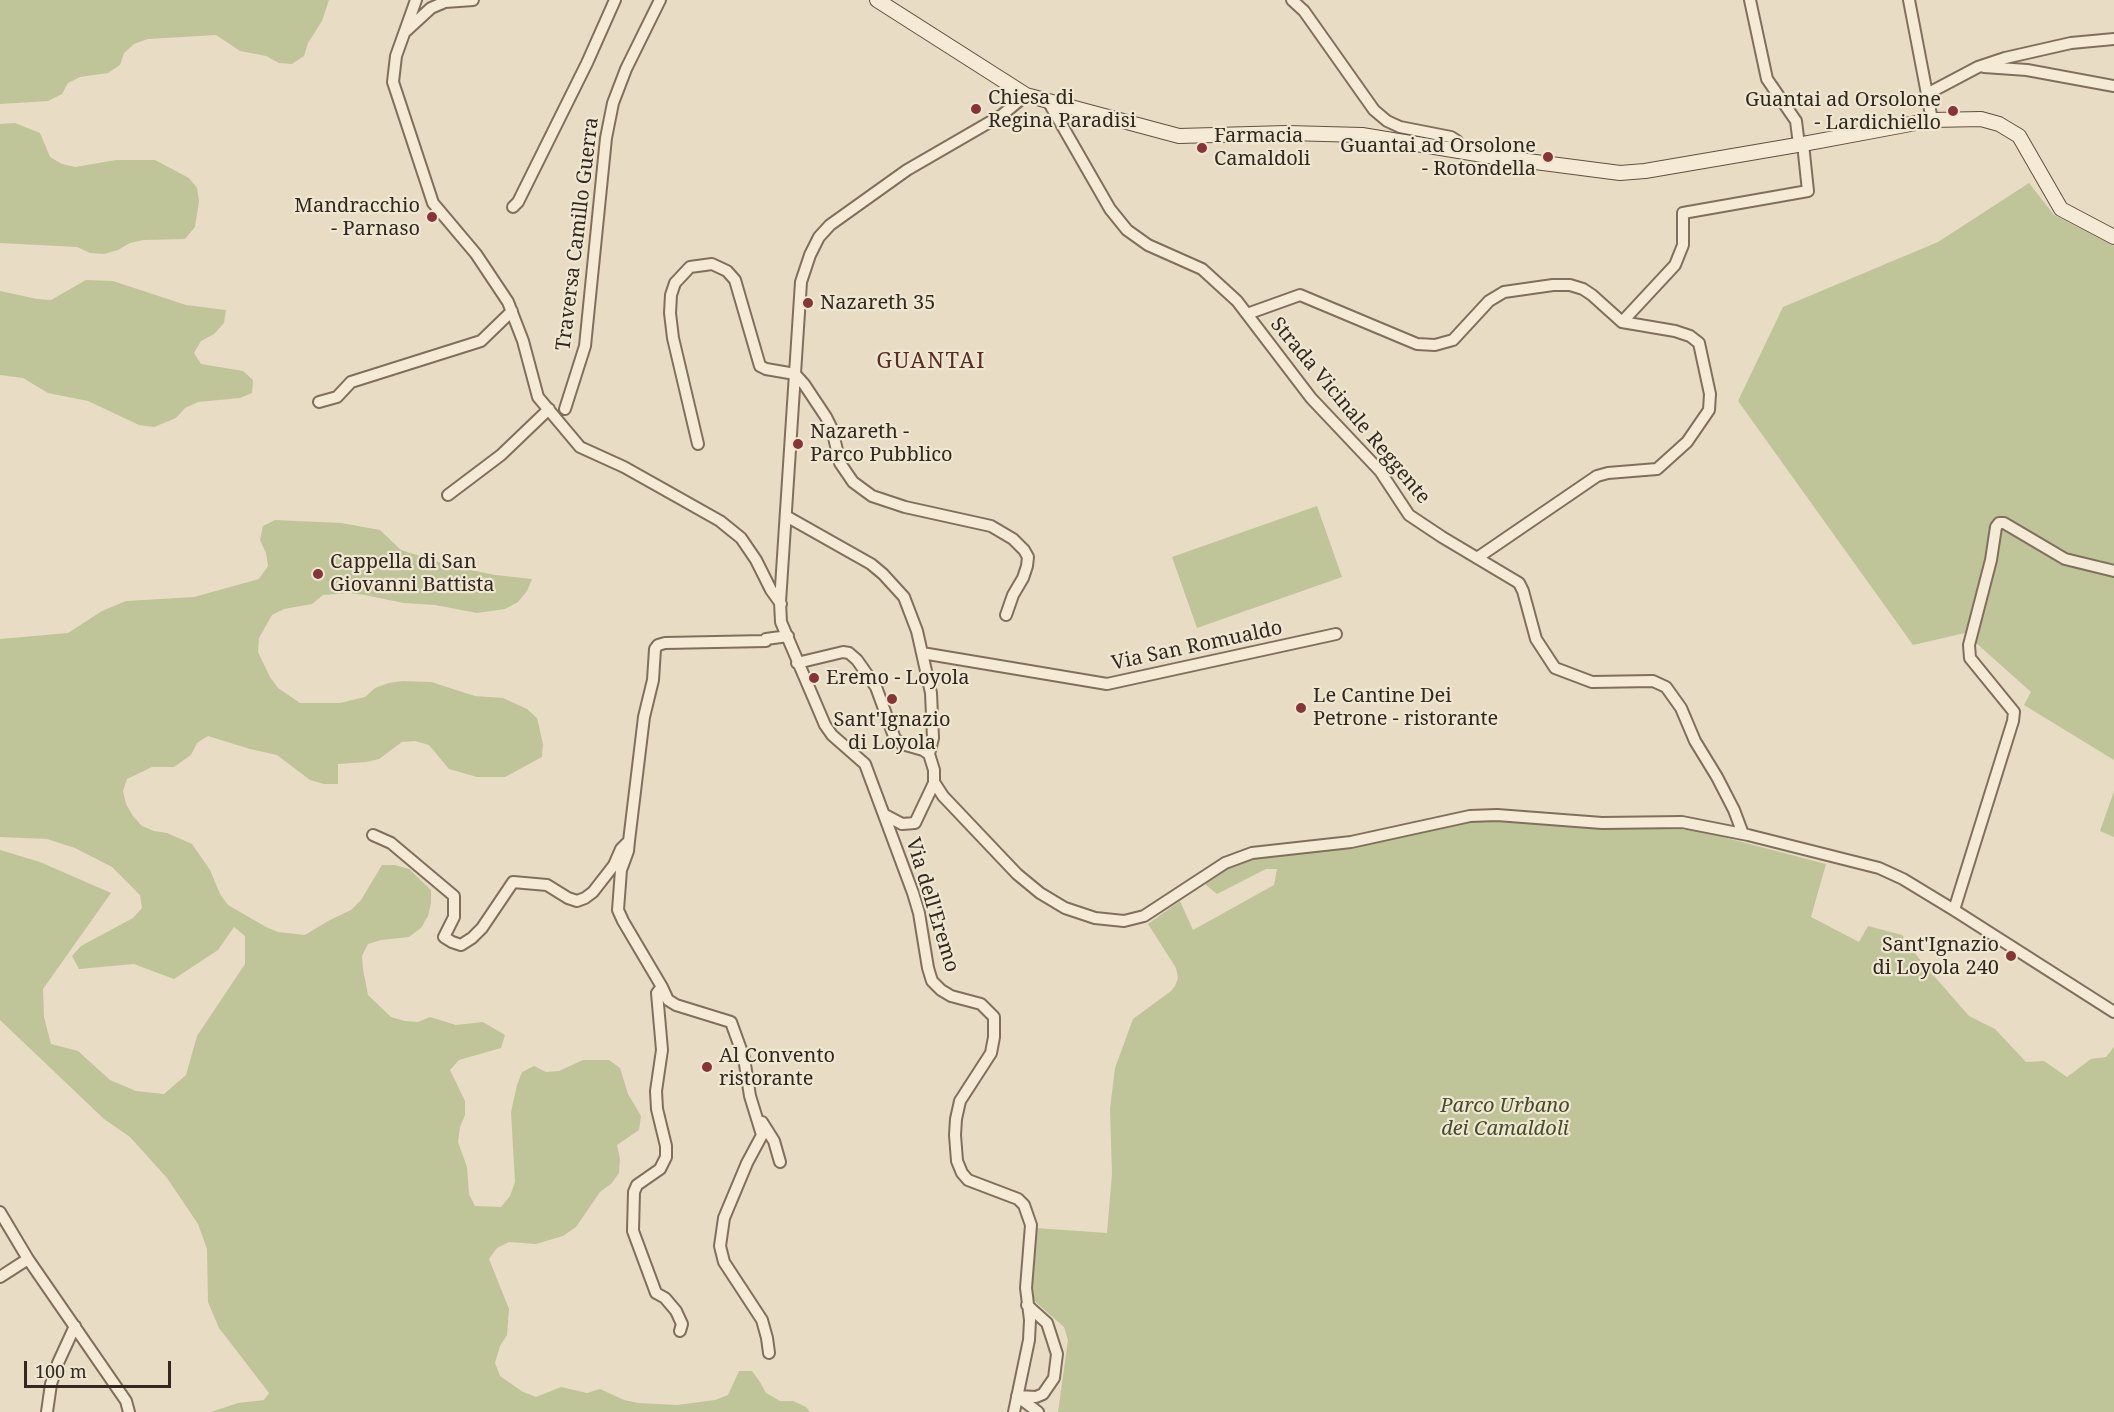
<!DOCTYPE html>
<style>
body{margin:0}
#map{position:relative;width:2114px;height:1412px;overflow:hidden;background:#e8dcc4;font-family:"Noto Serif",serif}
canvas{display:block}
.scale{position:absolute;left:24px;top:1361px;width:147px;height:27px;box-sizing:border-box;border:3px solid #32281f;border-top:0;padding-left:8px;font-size:18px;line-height:21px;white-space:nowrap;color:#32281f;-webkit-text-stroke:4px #f0e7d2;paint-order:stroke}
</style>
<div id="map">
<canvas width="2114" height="1412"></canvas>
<div class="scale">100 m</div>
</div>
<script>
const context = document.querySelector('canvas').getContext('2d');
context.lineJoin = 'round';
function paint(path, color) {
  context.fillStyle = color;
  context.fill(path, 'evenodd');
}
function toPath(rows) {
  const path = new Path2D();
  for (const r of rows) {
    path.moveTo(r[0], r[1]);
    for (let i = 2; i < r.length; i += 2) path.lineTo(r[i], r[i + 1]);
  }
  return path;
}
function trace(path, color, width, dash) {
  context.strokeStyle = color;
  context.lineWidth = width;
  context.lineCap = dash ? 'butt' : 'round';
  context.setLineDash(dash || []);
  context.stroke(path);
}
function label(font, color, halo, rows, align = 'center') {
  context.font = font + ' "Noto Serif",serif';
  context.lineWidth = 4.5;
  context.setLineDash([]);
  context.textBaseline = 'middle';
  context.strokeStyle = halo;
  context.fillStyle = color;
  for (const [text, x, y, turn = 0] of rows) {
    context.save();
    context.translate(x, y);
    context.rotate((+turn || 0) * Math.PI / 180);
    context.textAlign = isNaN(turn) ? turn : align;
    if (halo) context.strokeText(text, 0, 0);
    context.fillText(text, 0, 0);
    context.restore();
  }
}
paint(toPath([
 [0,0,329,0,322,21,308,43,304,56,292,64,279,63,266,56,240,51,216,35,148,39,134,44,124,53,120,65,108,73,80,77,68,83,62,94,48,101,0,104],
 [15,123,40,133,50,157,62,164,75,167,116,160,155,160,189,178,197,188,199,201,195,227,185,239,143,240,130,243,118,250,104,254,90,253,77,247,0,243,0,124],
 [2029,183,2054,215,2114,246,2114,760,2024,705,2031,692,1965,633,1913,645,1738,401,1783,307,1938,242],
 [86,280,113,281,186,305,226,310,224,323,214,334,201,341,194,353,201,364,243,371,253,380,252,393,240,398,198,402,185,408,176,418,154,427,139,425,88,401,48,393,23,378,0,375,0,291,37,299,51,300],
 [1317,506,1342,577,1197,628,1172,557],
 [275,520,341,523,380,530,401,550,451,566,495,575,532,579,527,591,518,602,505,609,477,613,435,605,404,603,364,595,350,593,323,595,312,604,284,609,272,615,259,638,258,652,270,677,278,688,300,703,340,703,365,697,375,688,389,683,402,681,431,682,475,696,503,698,527,709,537,718,543,744,542,757,505,777,477,777,449,769,429,745,415,741,402,742,379,759,366,762,338,764,338,784,324,784,310,780,277,755,250,749,208,736,197,743,191,755,174,767,152,767,127,779,123,791,126,804,133,816,142,826,154,831,167,833,192,844,210,870,220,894,228,905,266,927,278,932,305,935,328,921,351,910,361,900,382,865,395,865,409,869,431,890,431,903,428,916,421,928,409,937,381,940,368,944,362,956,363,969,368,995,391,1017,405,1021,418,1022,430,1017,456,1025,483,1022,505,1035,501,1048,459,1060,450,1070,465,1101,465,1115,460,1127,458,1142,467,1167,469,1194,475,1206,501,1207,510,1196,515,1182,511,1112,517,1085,522,1072,534,1066,546,1072,559,1071,583,1060,609,1060,620,1068,628,1094,641,1116,639,1130,617,1145,620,1159,619,1173,611,1184,600,1192,576,1227,563,1236,536,1244,509,1242,497,1248,489,1259,509,1309,507,1335,500,1346,495,1363,500,1376,523,1392,536,1397,561,1387,587,1393,600,1389,624,1400,638,1403,677,1405,715,1400,728,1395,739,1371,752,1371,760,1382,766,1393,780,1401,793,1401,806,1407,810,1412,211,1412,238,1403,264,1400,269,1393,219,1328,208,1302,207,1249,198,1224,167,1178,130,1137,104,1119,0,1020,0,850,40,862,111,893,43,989,44,1017,51,1044,78,1051,110,1080,136,1091,164,1094,186,1075,197,1036,245,964,245,936,234,927,218,950,174,979,134,964,79,969,72,956,81,946,133,918,142,908,140,895,112,867,75,848,47,839,0,837,0,639,68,633,102,611,126,601,194,597,259,579,268,566,266,553,260,540,263,526],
 [2114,791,2114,837,2100,831],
 [1490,820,1591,827,1696,830,1826,864,1811,917,1859,942,1868,926,1902,935,1920,960,1969,1016,1995,1029,2026,1062,2044,1061,2067,1077,2091,1059,2106,1057,2114,1047,2114,1412,1058,1412,1068,1340,1064,1327,1032,1299,1030,1286,1035,1228,1107,1233,1112,1174,1110,1109,1115,1068,1133,1019,1171,991,1175,986,1178,978,1176,968,1148,924,1180,901,1193,930,1274,885,1277,869,1266,869,1217,894,1205,884,1220,870,1253,857,1355,846,1465,821]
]), '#c0c499');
const street = toPath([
 [416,0,396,56,393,82,433,203,476,254,508,302,523,341,538,397,580,447,624,467,665,490,720,521,741,538,756,560,771,590,781,604],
 [1292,0,1304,11,1374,110,1387,121,1400,127,1451,137,1457,141,1461,150],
 [1750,0,1767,79,1796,121,1799,145],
 [1909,0,1932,120],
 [406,31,431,8,445,2,473,0],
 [1984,67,2027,70,2114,86],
 [1927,94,1978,67,2005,58,2071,43,2114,39],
 [1048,101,1110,209,1127,230,1148,245,1202,269,1237,301,1311,398,1380,471,1409,515,1442,537,1519,583,1523,591,1536,639,1555,668,1592,682,1653,681,1666,687,1681,708,1695,741,1717,777,1734,810,1743,834],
 [513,207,518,202,587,63,615,0],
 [1247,314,1300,295,1417,344,1435,345,1453,340,1489,301,1504,292,1553,285,1570,285,1583,289,1592,295,1622,322,1675,331,1690,336,1699,343,1710,394,1709,410,1687,442,1657,469,1608,473,1597,476,1477,558],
 [1622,322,1675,265,1683,245,1683,213,1808,191,1803,144],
 [319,402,337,397,351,382,481,341,512,311],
 [565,409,585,346,606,138,613,103,626,69,660,0],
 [698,444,673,338,670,313,671,295,675,283,690,267,712,264,727,271,735,280,760,366,766,369,795,374,804,384,826,417,832,429,840,463,853,482,872,496,905,507,991,526,1013,539,1024,550,1028,557,1027,566,1023,578,1013,595,1006,615],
 [448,495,501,455,549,409],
 [786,516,871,564,883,574,904,597,917,631,931,693,933,738,929,754],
 [922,653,1107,684,1336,634],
 [797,663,843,652,849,653,857,660,876,687,895,739,902,744,923,750,929,754,934,770,934,782,943,796,1017,874,1040,893,1065,908,1095,918,1124,921,1144,916,1225,863,1252,853,1351,842,1470,816,1497,815,1602,823,1682,822,1748,835,1879,868,1903,879,1954,910,2114,1012],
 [885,815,902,824,915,823,934,783],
 [373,835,391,843,454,896,454,917,444,937,452,942,461,945,472,938,482,928,513,882,547,885,568,898,577,901,585,898,593,892,614,865,621,849,629,841,644,717,653,680,655,649,658,645,665,643,766,641,766,639,788,636],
 [629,841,628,851,621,870,618,910,623,921,662,987,657,993,662,1050,656,1091,657,1109,666,1146,666,1157,660,1169,637,1185,634,1192,633,1231,656,1293,665,1298,676,1311,682,1324,680,1331],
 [1954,910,2013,721,2014,712,1970,658,1969,645,1991,560,1996,527,1999,523,2004,523,2065,559,2114,571],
 [662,987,668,1000,676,1005,731,1022,744,1058,750,1096,762,1135,747,1163,724,1218,720,1246,724,1262,762,1320,767,1338,769,1353],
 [762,1122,774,1141,780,1162],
 [0,1212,28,1259,126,1401,129,1412],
 [0,1277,28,1259],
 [1017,1396,1036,1397,1043,1394,1054,1378,1057,1354,1047,1323,1027,1305],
 [1017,1396,1038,1412],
 [47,1412,51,1384,58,1363,75,1326],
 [1014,1412,1029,1340,1030,1320,1026,1288,1031,1225,1024,1205,1018,1199,968,1180,962,1173,957,1161,955,1135,956,1119,960,1101,991,1053,994,1037,994,1017,981,1004,951,996,941,990,932,981,928,968,919,913,913,893,865,764,832,735,825,725,781,622,780,602,801,282,810,255,819,237,830,225,907,170,1002,115,1026,95]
]);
const secondary = toPath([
 [877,0,1026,95,1179,136,1287,133,1362,135,1489,156,1620,173,1645,171,1803,144,1932,120,1981,119,1999,124,2019,136,2061,209,2114,237]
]);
trace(street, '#806f5d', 14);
trace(secondary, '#625040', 16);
trace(street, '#f4ead6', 10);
trace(secondary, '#f4ead6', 14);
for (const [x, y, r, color] of [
 [976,109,6,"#873437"],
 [1953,111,6,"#873437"],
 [1202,148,6,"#873437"],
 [1548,157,6,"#873437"],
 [432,217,6,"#873437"],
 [808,303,6,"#873437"],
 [798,444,6,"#873437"],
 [318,574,6,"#873437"],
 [814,678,6,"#873437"],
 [892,699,6,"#873437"],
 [1301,708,6,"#873437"],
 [2011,956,6,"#873437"],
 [707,1067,6,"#873437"]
]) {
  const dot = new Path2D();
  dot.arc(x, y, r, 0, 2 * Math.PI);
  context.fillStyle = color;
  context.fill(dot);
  trace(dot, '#f0e7d2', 2);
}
label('20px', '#32281f', '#f0e7d2', [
 ["Chiesa di",988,98],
 ["Regina Paradisi",988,121],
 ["Guantai ad Orsolone",1941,100,"right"],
 ["- Lardichiello",1941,123,"right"],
 ["Farmacia",1214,136],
 ["Camaldoli",1214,159],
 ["Guantai ad Orsolone",1536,146,"right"],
 ["- Rotondella",1536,169,"right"],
 ["Mandracchio",420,206,"right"],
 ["- Parnaso",420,229,"right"],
 ["Nazareth 35",820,303],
 ["Nazareth -",810,432],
 ["Parco Pubblico",810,455],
 ["Cappella di San",330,562],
 ["Giovanni Battista",330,585],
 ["Eremo - Loyola",826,678],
 ["Le Cantine Dei",1313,696],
 ["Petrone - ristorante",1313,719],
 ["Sant'Ignazio",892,720,"center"],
 ["di Loyola",892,743,"center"],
 ["Sant'Ignazio",1999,945,"right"],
 ["di Loyola 240",1999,968,"right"],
 ["Al Convento",719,1056],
 ["ristorante",719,1079]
], 'left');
label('20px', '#32281f', '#f0e7d2', [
 ["Traversa Camillo Guerra",578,234,-83],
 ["Strada Vicinale Reggente",1350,411,50],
 ["Via San Romualdo",1197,646,-12],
 ["Via dell'Eremo",932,905,73]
]);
label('italic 20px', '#434c28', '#f0e7d2', [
 ["Parco Urbano",1505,1106],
 ["dei Camaldoli",1505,1129]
]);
context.letterSpacing = '1.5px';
label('22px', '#592e24', '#f0e7d2', [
 ["GUANTAI",931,362]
]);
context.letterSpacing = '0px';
</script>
